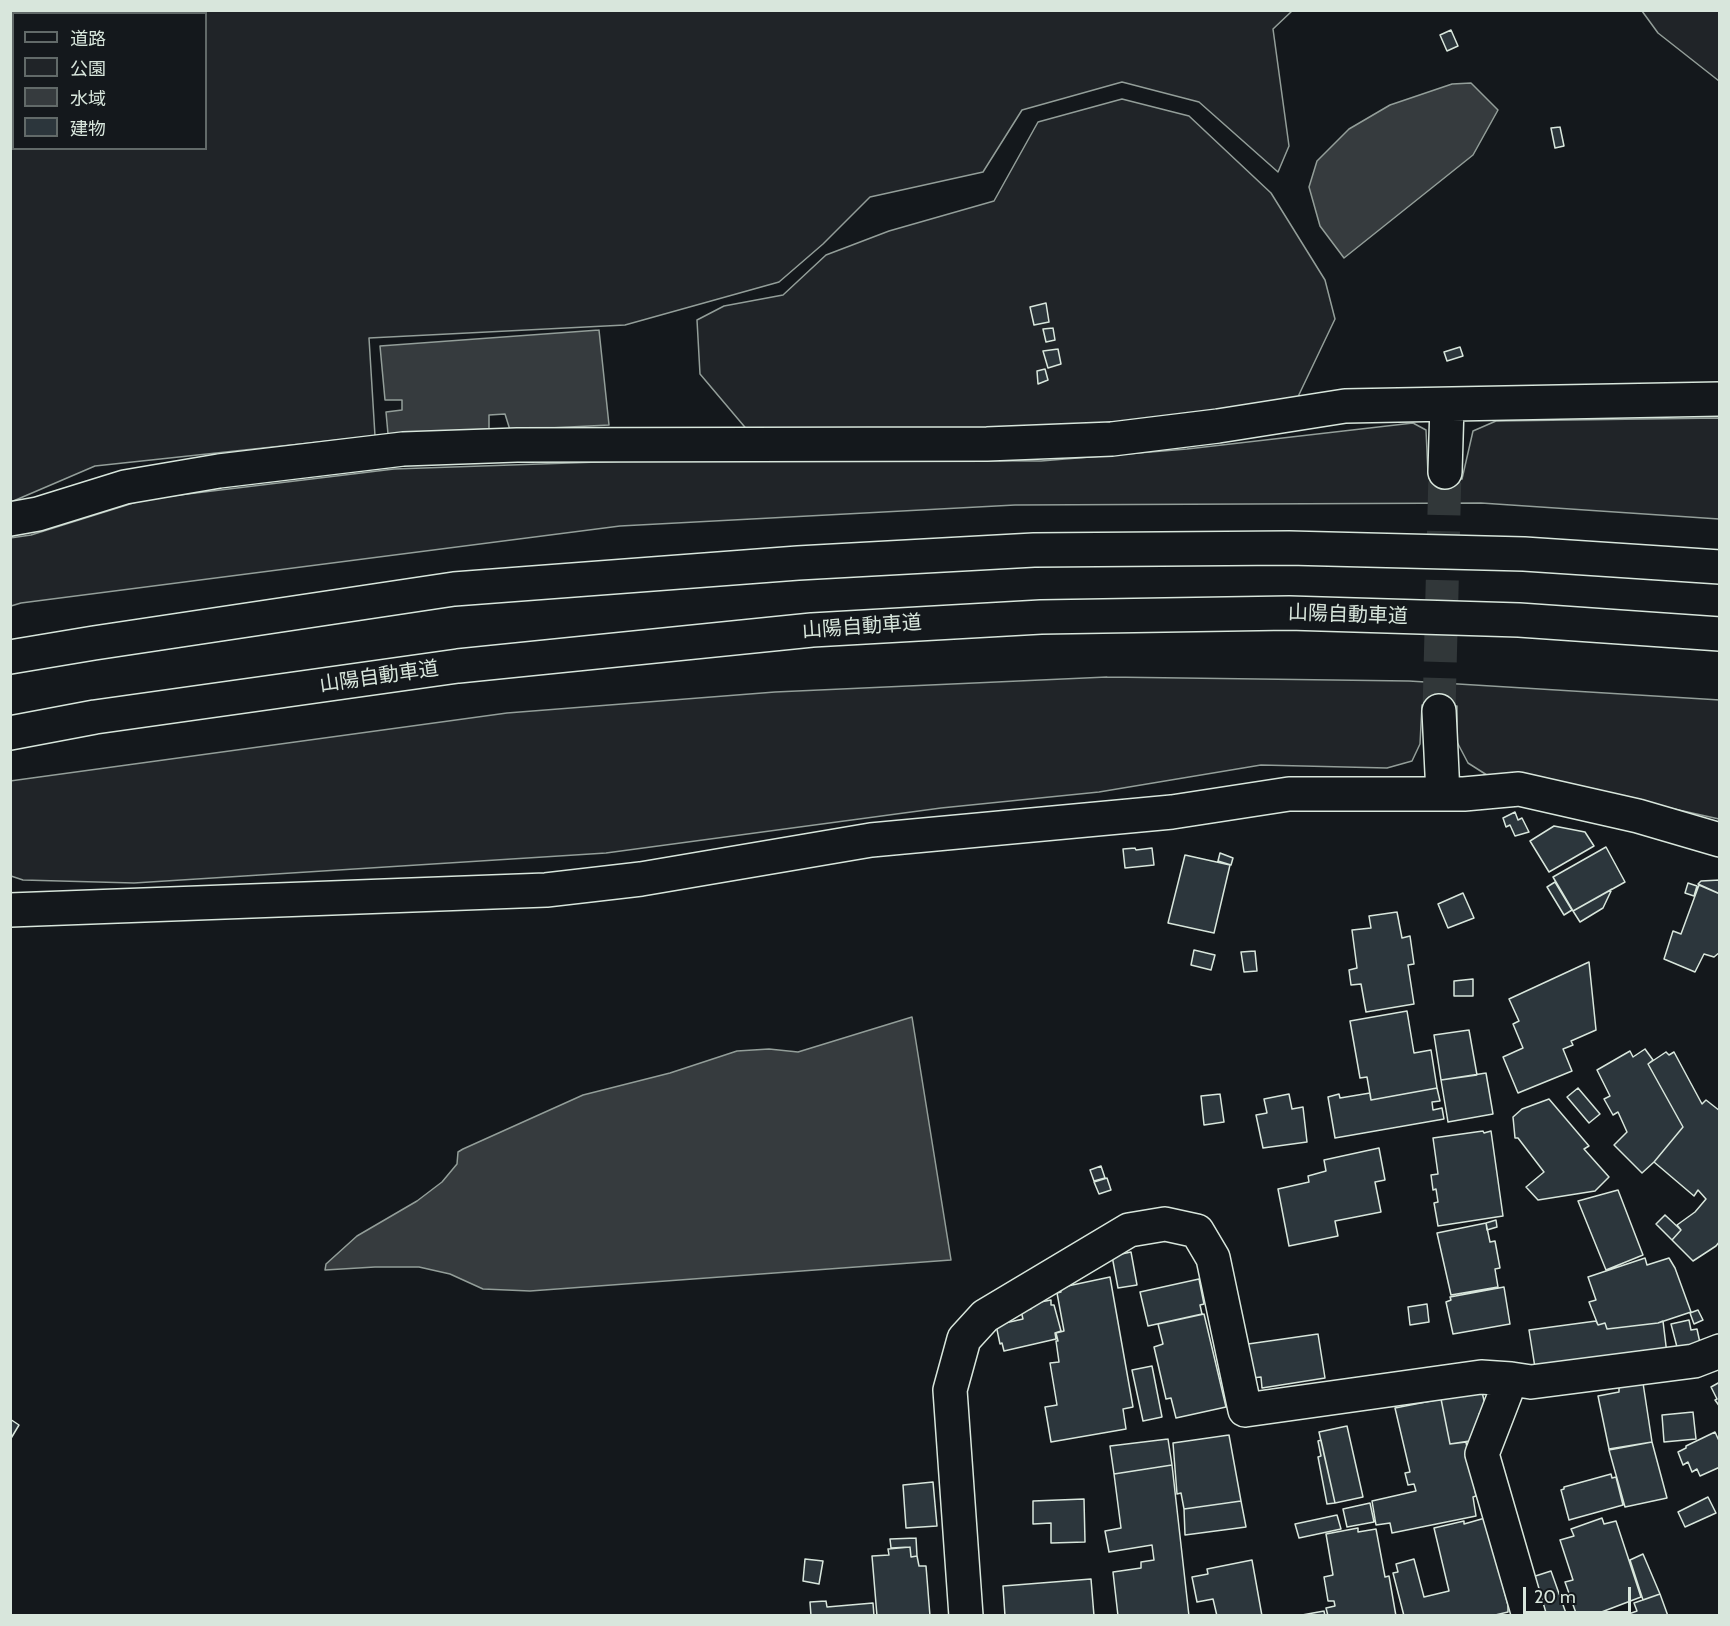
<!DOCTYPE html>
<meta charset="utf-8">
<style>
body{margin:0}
#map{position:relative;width:1730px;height:1626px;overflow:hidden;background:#14181c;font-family:Cabin,"Noto Sans JP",sans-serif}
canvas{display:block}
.frame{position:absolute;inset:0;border:12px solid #d8e6dc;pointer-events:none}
.legend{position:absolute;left:12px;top:12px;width:195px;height:138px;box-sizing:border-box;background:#14181c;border:2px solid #626a69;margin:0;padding:8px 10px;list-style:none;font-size:18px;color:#d8e6dc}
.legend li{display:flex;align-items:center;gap:12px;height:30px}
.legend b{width:30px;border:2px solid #626a69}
.scale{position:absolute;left:1523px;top:1587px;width:108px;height:27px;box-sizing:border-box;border:3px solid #d8e6dc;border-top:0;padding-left:8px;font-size:18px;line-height:21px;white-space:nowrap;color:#d8e6dc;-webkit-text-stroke:4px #14181c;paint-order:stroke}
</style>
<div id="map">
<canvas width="1730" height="1626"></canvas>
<div class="frame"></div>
<ul class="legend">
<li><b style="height:8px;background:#14181c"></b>道路</li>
<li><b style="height:16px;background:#202428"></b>公園</li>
<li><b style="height:16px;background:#363b3e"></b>水域</li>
<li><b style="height:16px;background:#2c363c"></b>建物</li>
</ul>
<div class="scale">20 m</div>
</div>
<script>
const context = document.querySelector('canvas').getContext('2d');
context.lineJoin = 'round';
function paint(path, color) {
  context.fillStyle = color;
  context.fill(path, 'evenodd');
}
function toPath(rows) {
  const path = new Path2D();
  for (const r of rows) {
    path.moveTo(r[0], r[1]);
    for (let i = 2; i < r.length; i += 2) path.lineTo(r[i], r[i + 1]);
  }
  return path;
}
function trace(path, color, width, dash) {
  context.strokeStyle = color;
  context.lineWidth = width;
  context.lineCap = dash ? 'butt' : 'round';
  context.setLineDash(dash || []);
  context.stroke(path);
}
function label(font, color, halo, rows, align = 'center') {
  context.font = font + ' Cabin,"Noto Sans JP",sans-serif';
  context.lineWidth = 4.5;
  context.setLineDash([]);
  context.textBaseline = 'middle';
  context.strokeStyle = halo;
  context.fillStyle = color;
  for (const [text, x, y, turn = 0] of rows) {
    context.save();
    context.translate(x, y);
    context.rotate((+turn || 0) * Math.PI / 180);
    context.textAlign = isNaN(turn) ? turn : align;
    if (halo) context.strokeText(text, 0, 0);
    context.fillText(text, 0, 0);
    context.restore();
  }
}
const green = toPath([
 [11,11,1292,11,1273,29,1289,146,1278,172,1199,102,1122,82,1022,110,983,172,870,197,823,244,779,282,625,325,369,338,375,436,95,466,11,502,11,11],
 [14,14,206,14,206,148,14,148,14,14],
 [1642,11,1719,11,1719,81,1658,33,1642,11],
 [1122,99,1189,116,1271,193,1325,280,1335,319,1295,403,1073,433,749,432,700,374,697,320,724,306,783,295,826,255,889,231,994,201,1038,122,1122,99],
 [1719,418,1719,519,1481,503,1015,505,620,526,21,603,11,606,10,538,31,535,146,499,394,469,686,459,1041,461,1187,449,1413,423,1426,430,1428,474,1462,479,1473,431,1496,421,1719,418],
 [1107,677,1409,681,1720,700,1719,819,1558,783,1490,777,1468,763,1457,742,1457,706,1422,705,1420,744,1412,761,1387,768,1261,765,1099,792,941,808,606,853,134,883,23,880,11,876,10,781,507,713,775,692,1107,677]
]);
paint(green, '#202428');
trace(green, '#939e99', 1.5);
const water = toPath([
 [1471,83,1498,110,1473,155,1344,258,1320,226,1309,187,1317,161,1349,129,1390,105,1452,84,1471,83],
 [599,330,609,425,510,430,505,414,489,415,489,429,388,434,386,412,402,410,402,400,385,400,380,346,599,330],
 [912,1017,951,1260,530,1291,483,1289,450,1274,419,1267,375,1267,325,1270,326,1264,357,1236,417,1201,442,1182,457,1164,458,1152,463,1149,583,1095,670,1073,737,1051,769,1049,798,1052,912,1017]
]);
paint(water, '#363b3e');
trace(water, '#939e99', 1.5);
const building = toPath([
 [1451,30,1458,46,1447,51,1440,35,1451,30],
 [1560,127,1564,146,1555,148,1551,128,1560,127],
 [1046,303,1049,322,1034,325,1030,307,1046,303],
 [1053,328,1055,340,1046,342,1043,329,1053,328],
 [1460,347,1463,356,1447,361,1444,352,1460,347],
 [1058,349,1061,364,1048,368,1043,351,1058,349],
 [1045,369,1048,380,1038,384,1037,371,1045,369],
 [1515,812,1518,820,1522,818,1529,832,1515,836,1510,825,1506,827,1503,818,1515,812],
 [1554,826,1585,832,1594,846,1549,872,1530,841,1554,826],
 [1606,847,1625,882,1573,911,1553,877,1606,847],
 [1135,848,1136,850,1152,848,1154,865,1125,868,1123,849,1135,848],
 [1220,853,1233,858,1231,865,1218,861,1220,853],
 [1185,855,1230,865,1214,933,1168,923,1185,855],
 [1720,880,1720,894,1698,884,1701,881,1720,880],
 [1555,882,1572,910,1564,915,1547,887,1555,882],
 [1688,883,1697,886,1694,896,1685,893,1688,883],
 [1699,885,1720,894,1720,952,1714,957,1704,954,1695,972,1664,959,1673,931,1681,934,1699,885],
 [1612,889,1603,908,1580,922,1573,911,1612,889],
 [1463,893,1474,918,1448,928,1438,904,1463,893],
 [1397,912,1402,938,1410,936,1414,964,1408,965,1414,1004,1366,1012,1361,984,1351,985,1349,970,1357,968,1352,930,1371,928,1369,916,1397,912],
 [1194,950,1215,955,1211,970,1191,965,1194,950],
 [1255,951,1257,971,1244,972,1241,952,1255,951],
 [1589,962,1596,1030,1571,1041,1573,1045,1563,1049,1572,1071,1518,1093,1503,1057,1523,1048,1513,1024,1519,1021,1509,999,1589,962],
 [1473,979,1473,996,1454,996,1454,981,1473,979],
 [1407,1011,1414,1053,1431,1050,1437,1088,1371,1100,1367,1077,1360,1078,1350,1021,1407,1011],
 [1469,1030,1477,1075,1441,1080,1434,1035,1469,1030],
 [1645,1049,1653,1060,1648,1064,1683,1127,1654,1162,1642,1173,1614,1145,1627,1132,1618,1112,1613,1115,1604,1099,1610,1096,1597,1070,1630,1051,1633,1057,1645,1049],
 [1666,1052,1669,1055,1674,1052,1702,1104,1706,1100,1720,1111,1720,1241,1716,1246,1693,1261,1672,1240,1681,1230,1677,1225,1695,1212,1706,1199,1698,1190,1694,1196,1654,1162,1683,1127,1648,1064,1666,1052],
 [1486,1073,1493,1114,1448,1122,1441,1080,1486,1073],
 [1437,1088,1440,1101,1432,1102,1433,1110,1442,1108,1444,1119,1335,1138,1328,1097,1339,1094,1340,1098,1370,1093,1371,1100,1437,1088],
 [1578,1088,1600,1114,1589,1123,1567,1097,1578,1088],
 [1220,1094,1224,1122,1204,1125,1201,1096,1220,1094],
 [1289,1094,1292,1109,1303,1107,1307,1142,1263,1148,1256,1115,1267,1113,1264,1099,1289,1094],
 [1549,1099,1589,1146,1584,1149,1609,1177,1595,1191,1538,1200,1526,1187,1544,1172,1518,1138,1515,1138,1513,1117,1522,1109,1549,1099],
 [1483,1131,1484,1133,1491,1131,1503,1216,1438,1226,1434,1203,1438,1202,1436,1189,1433,1190,1431,1175,1438,1174,1433,1138,1483,1131],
 [1379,1148,1385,1180,1375,1182,1381,1212,1335,1221,1338,1236,1289,1246,1278,1189,1309,1182,1308,1176,1326,1171,1324,1160,1379,1148],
 [1101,1166,1105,1178,1094,1181,1090,1170,1101,1166],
 [1107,1178,1111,1190,1099,1194,1094,1182,1107,1178],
 [1618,1190,1643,1255,1606,1270,1578,1201,1618,1190],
 [1665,1215,1681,1230,1672,1240,1656,1224,1665,1215],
 [1496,1220,1497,1227,1487,1230,1486,1223,1496,1220],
 [1486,1223,1490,1242,1495,1241,1500,1268,1495,1269,1498,1287,1451,1295,1437,1233,1486,1223],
 [1131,1252,1137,1285,1118,1288,1112,1256,1131,1252],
 [1645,1258,1647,1265,1669,1258,1675,1268,1691,1312,1658,1323,1607,1329,1605,1323,1598,1325,1589,1302,1596,1300,1588,1277,1645,1258],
 [1110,1277,1133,1407,1123,1409,1126,1429,1051,1442,1045,1407,1057,1405,1050,1363,1059,1362,1056,1341,1058,1341,1056,1333,1064,1331,1057,1293,1061,1292,1060,1288,1063,1287,1110,1277],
 [1199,1279,1204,1304,1200,1305,1202,1314,1148,1326,1140,1292,1199,1279],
 [1504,1287,1510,1324,1453,1334,1446,1302,1451,1300,1450,1297,1504,1287],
 [1051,1300,1051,1305,1054,1305,1061,1331,1055,1333,1056,1339,1004,1351,1002,1343,1000,1344,996,1325,1023,1319,1021,1311,1031,1309,1030,1304,1051,1300],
 [1427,1304,1429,1322,1410,1325,1408,1307,1427,1304],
 [1698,1310,1703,1320,1694,1324,1690,1313,1698,1310],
 [1204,1314,1226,1407,1176,1418,1171,1398,1166,1399,1154,1347,1163,1344,1158,1324,1204,1314],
 [1689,1320,1691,1330,1697,1329,1700,1343,1677,1347,1671,1324,1689,1320],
 [1596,1321,1598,1325,1605,1323,1607,1329,1658,1323,1663,1321,1667,1354,1536,1374,1529,1330,1596,1321],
 [1318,1334,1325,1378,1262,1388,1261,1377,1252,1378,1248,1344,1318,1334],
 [1152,1366,1162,1417,1143,1421,1132,1370,1152,1366],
 [1720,1382,1720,1407,1715,1400,1717,1399,1711,1387,1720,1382],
 [1643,1383,1652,1442,1609,1449,1598,1396,1619,1392,1619,1387,1643,1383],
 [1482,1392,1487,1413,1479,1414,1481,1423,1476,1440,1450,1444,1441,1399,1482,1392],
 [1441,1399,1450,1444,1466,1442,1476,1496,1473,1497,1476,1516,1392,1533,1390,1523,1376,1525,1372,1501,1416,1491,1414,1484,1408,1485,1405,1473,1410,1472,1395,1408,1441,1399],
 [1693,1412,1696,1439,1664,1442,1662,1415,1693,1412],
 [10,1419,19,1425,10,1440,10,1419],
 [1347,1426,1363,1497,1335,1503,1319,1432,1347,1426],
 [1715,1432,1720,1443,1720,1467,1700,1476,1697,1469,1692,1472,1688,1462,1683,1465,1678,1452,1686,1448,1686,1446,1715,1432],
 [1229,1435,1241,1501,1184,1509,1181,1493,1177,1494,1173,1443,1229,1435],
 [1168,1439,1172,1465,1114,1474,1110,1446,1168,1439],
 [1321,1440,1335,1503,1327,1504,1318,1457,1321,1456,1318,1441,1321,1440],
 [1652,1442,1667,1498,1625,1507,1609,1450,1652,1442],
 [1172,1465,1189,1616,1118,1616,1113,1572,1141,1568,1141,1562,1154,1560,1152,1545,1109,1552,1105,1531,1121,1528,1114,1474,1172,1465],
 [1611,1474,1612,1478,1616,1477,1623,1505,1569,1520,1561,1490,1564,1489,1564,1487,1611,1474],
 [933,1482,937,1526,906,1528,903,1485,933,1482],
 [1708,1497,1716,1513,1685,1527,1678,1512,1708,1497],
 [1084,1499,1085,1542,1051,1543,1051,1523,1033,1524,1033,1501,1084,1499],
 [1241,1501,1246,1527,1185,1535,1184,1509,1241,1501],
 [1370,1503,1374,1522,1347,1527,1343,1509,1370,1503],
 [1337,1515,1341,1529,1299,1538,1295,1524,1337,1515],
 [1485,1518,1508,1605,1508,1612,1491,1616,1404,1616,1393,1573,1398,1572,1396,1564,1414,1559,1424,1597,1449,1591,1434,1528,1464,1521,1464,1524,1485,1518],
 [1602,1518,1604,1524,1616,1521,1641,1597,1591,1616,1577,1616,1565,1582,1573,1580,1560,1540,1574,1536,1571,1529,1602,1518],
 [1358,1528,1358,1532,1376,1529,1385,1577,1389,1576,1396,1616,1328,1616,1326,1608,1335,1606,1334,1601,1328,1601,1324,1577,1333,1575,1326,1534,1358,1528],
 [916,1538,917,1556,911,1557,910,1547,891,1548,890,1539,916,1538],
 [910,1547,911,1557,917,1556,919,1566,926,1566,930,1616,877,1616,872,1556,889,1555,888,1549,910,1547],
 [1643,1554,1660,1594,1643,1600,1630,1560,1643,1554],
 [805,1559,823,1561,819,1584,803,1581,805,1559],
 [1252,1560,1262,1616,1217,1616,1213,1599,1197,1602,1192,1577,1208,1574,1207,1569,1252,1560],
 [1551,1571,1567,1616,1539,1616,1526,1579,1551,1571],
 [1091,1579,1094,1616,1005,1616,1003,1586,1091,1579],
 [1660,1594,1668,1616,1623,1616,1637,1611,1634,1603,1660,1594],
 [826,1601,827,1607,873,1603,874,1616,811,1616,810,1602,826,1601],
 [1324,1611,1325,1616,1302,1616,1302,1615,1324,1611]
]);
paint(building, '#2c363c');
trace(building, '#d8e6dc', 1.5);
trace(toPath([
 [1439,711,1445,472]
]), '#313739', 33, [33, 16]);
const street = toPath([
 [1445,472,1447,405],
 [10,519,38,514,125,487,219,471,403,449,517,445,987,444,1112,439,1218,426,1345,406,1720,399],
 [1439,711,1443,794],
 [10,910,546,890,641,879,871,840,1172,812,1289,794,1464,794,1519,789,1638,816,1720,840],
 [1511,1379,1482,1454,1529,1616],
 [966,1616,950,1390,964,1339,985,1316,1129,1230,1165,1224,1197,1231,1213,1258,1245,1410,1481,1377,1511,1379,1531,1382,1694,1361,1720,1351]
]);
const highway = toPath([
 [10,657,94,643,454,589,798,563,1034,550,1289,548,1524,554,1720,567],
 [10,733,95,717,458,666,812,630,1041,617,1289,613,1519,620,1720,634]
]);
trace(street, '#d8e6dc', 36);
trace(highway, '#d8e6dc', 36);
trace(street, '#14181c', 33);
trace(highway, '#14181c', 33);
label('20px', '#d8e6dc', '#14181c', [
 ["山陽自動車道",1348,615,2],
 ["山陽自動車道",862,627,-4],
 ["山陽自動車道",379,677,-8]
]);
</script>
